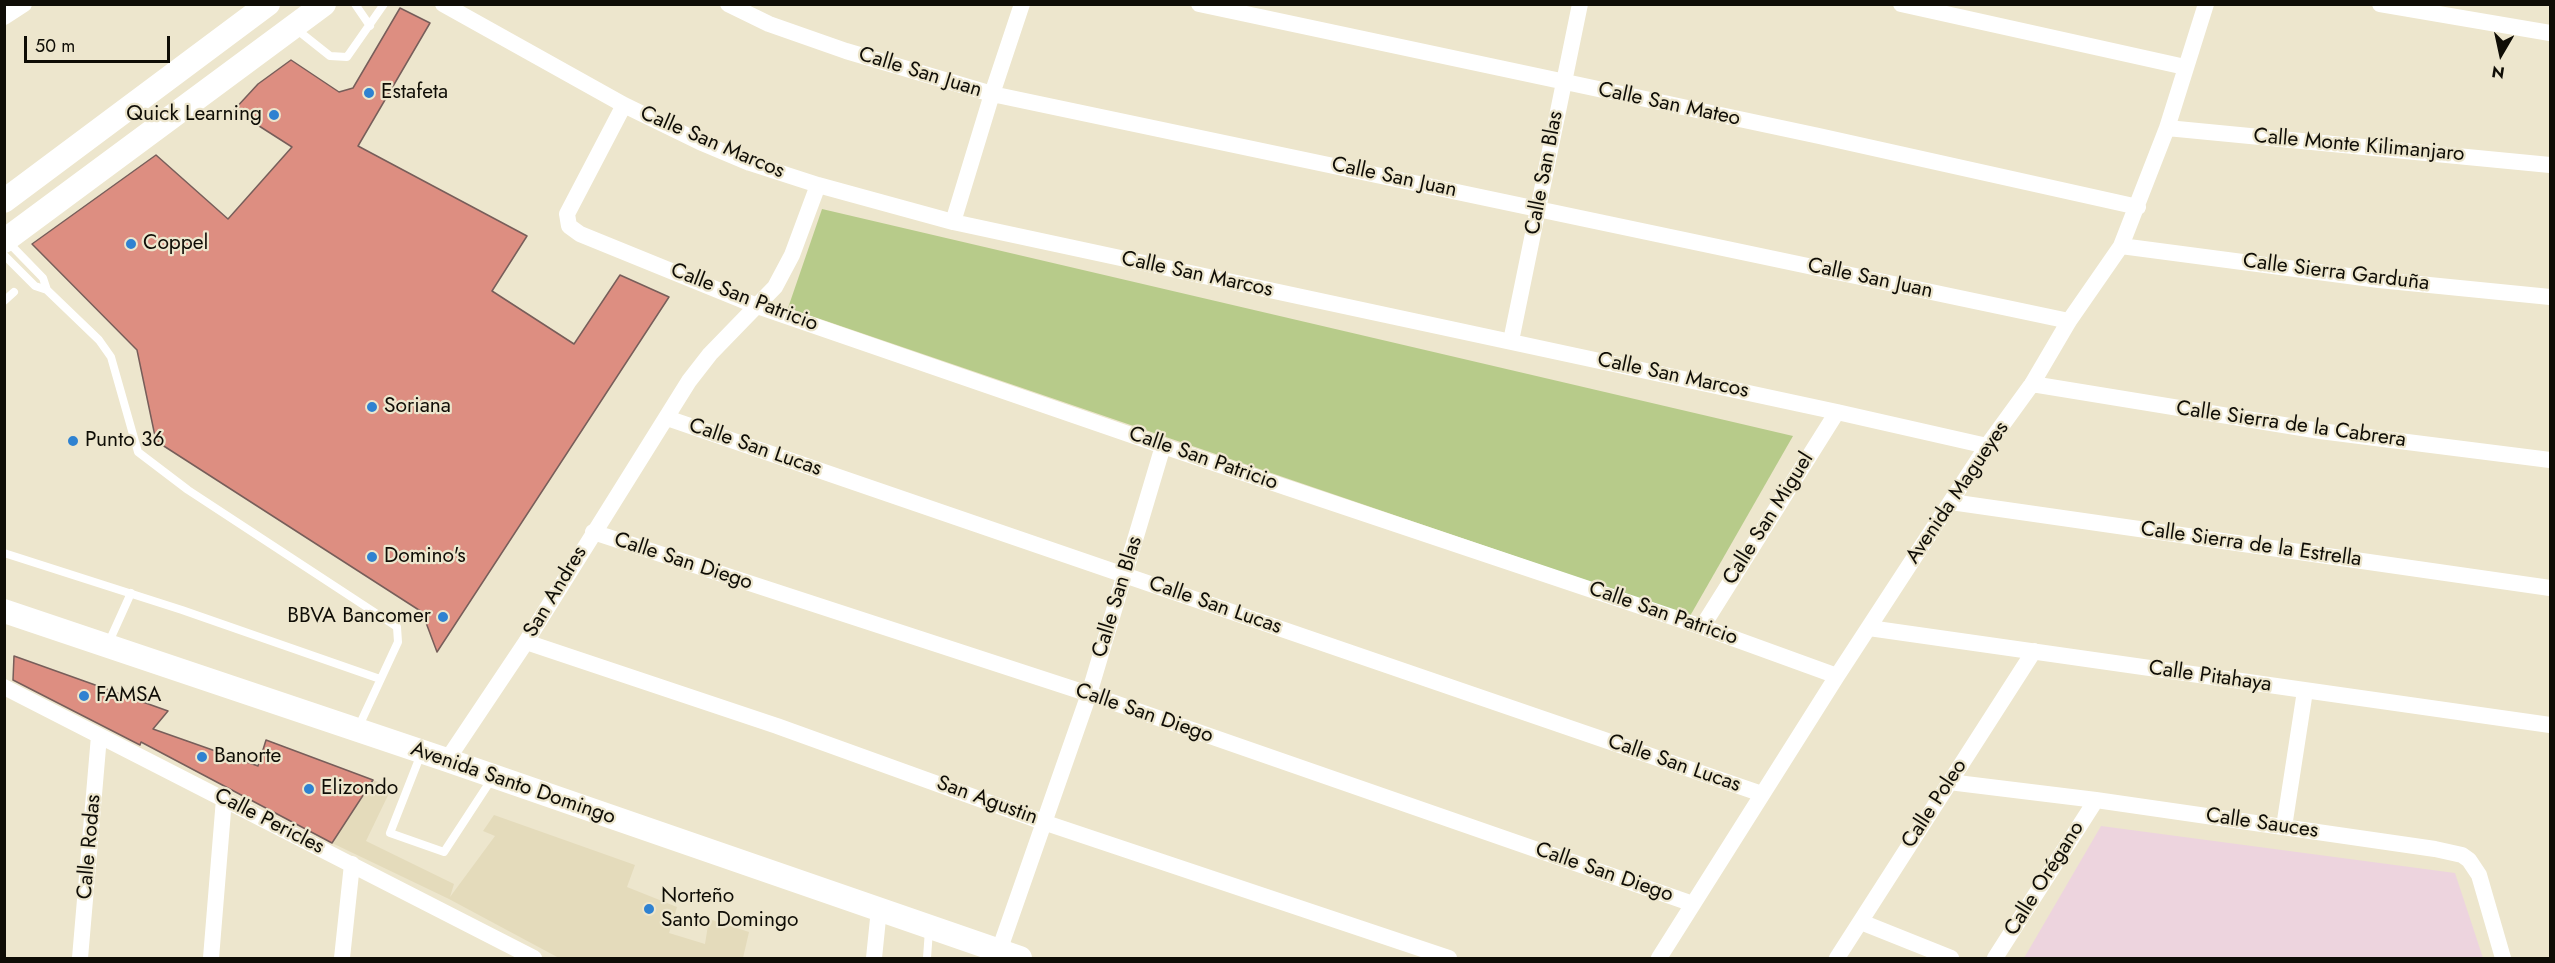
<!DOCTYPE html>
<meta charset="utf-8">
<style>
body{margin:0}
#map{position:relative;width:2555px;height:963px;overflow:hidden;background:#ede6cd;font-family:Jost,sans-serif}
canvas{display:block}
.frame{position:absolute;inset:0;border:6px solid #0f0d06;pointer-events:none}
.north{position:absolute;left:2471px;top:24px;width:60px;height:60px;-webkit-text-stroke:4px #ede6cd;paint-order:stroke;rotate:189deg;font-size:16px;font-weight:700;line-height:24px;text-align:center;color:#0f0d06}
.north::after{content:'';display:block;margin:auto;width:21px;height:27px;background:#0f0d06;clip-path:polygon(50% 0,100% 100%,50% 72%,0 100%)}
.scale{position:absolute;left:24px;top:36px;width:146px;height:27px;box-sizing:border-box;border:3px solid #0f0d06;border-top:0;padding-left:8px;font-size:18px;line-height:21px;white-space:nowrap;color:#0f0d06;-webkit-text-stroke:4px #ede6cd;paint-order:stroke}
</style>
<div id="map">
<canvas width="2555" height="963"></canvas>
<div class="frame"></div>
<div class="north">N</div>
<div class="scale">50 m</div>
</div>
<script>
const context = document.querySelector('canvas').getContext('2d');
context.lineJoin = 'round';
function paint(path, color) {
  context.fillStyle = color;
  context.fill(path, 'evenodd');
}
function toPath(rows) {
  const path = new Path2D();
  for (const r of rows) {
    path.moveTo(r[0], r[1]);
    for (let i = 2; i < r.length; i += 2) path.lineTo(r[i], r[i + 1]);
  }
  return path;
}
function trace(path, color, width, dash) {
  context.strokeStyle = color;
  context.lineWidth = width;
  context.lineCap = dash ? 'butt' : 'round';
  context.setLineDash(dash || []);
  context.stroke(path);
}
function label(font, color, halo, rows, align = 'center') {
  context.font = font + ' Jost,sans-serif';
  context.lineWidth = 4.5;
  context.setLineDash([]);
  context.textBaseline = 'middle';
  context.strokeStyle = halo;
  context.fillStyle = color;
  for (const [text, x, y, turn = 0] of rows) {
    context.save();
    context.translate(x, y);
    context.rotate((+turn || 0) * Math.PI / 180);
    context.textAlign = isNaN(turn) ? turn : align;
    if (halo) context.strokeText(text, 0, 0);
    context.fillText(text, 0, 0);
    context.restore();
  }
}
paint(toPath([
 [373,780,392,787,366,841,454,884,450,897,495,836,483,831,494,815,635,865,627,887,677,907,669,933,705,944,709,919,749,932,743,958,559,958,449,899,332,843]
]), '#e4dbbb');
paint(toPath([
 [2101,826,2455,873,2483,958,2024,958]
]), '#edd4de');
paint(toPath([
 [822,209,1793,436,1690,616,788,308]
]), '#b7cb8a');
const building = toPath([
 [400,8,430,23,358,146,527,236,492,291,574,344,620,275,669,297,437,652,422,612,156,441,137,350,32,244,156,155,228,219,292,147,234,110,258,84,291,60,339,92,353,88,400,8],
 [14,656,168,711,153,729,258,766,266,740,373,780,332,843,141,742,140,745,13,680,14,656]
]);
paint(building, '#dd8e81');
trace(building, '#775e5a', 1.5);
trace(toPath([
 [355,4,370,26],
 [296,29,330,56,347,57,384,4],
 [8,242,43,278,47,290,99,340,111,357,138,452,188,490,397,627,398,642,358,728],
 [4,255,35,286,47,290],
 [4,301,14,292],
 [4,553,182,610,380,679],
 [108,644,131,593],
 [421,754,390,833,444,852,493,777],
 [927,958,929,930]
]), '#fff', 8);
trace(toPath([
 [443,4,624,105,700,142,750,163,818,185,953,222,1837,412,1987,446],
 [728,4,769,24,846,51,992,94,2069,321],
 [1199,4,1819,136,2138,207],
 [1901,4,2185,67],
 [2380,4,2550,33],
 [4,17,24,4],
 [624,105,567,214,569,226,580,234,757,306,1163,446,1702,627,1837,676],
 [2167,128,2550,165],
 [953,222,992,94,1022,4],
 [2121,246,2379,280,2550,297],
 [1511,341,1580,4],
 [2032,384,2320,431,2550,460],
 [667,418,1762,794],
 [1951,502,2550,588],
 [593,532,1089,694,1693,904],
 [1702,627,1837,412],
 [1869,628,2550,725],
 [526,642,777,726,1043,822,1449,958],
 [4,687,534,958],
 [447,760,526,642,689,381,710,354,775,287,792,255,818,185],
 [1949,782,2096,800,2435,849,2462,855,2469,860,2479,875,2503,958],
 [2284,827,2305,691],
 [1861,922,1951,958],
 [999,951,1089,694,1163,446],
 [80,958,99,736],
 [211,958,224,799],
 [342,958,352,864],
 [874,958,879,909],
 [1659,958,1837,676,1987,446,2032,384,2069,321,2121,246,2167,128,2206,4],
 [1837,958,2034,651],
 [1995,958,2096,800]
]), '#fff', 16);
trace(toPath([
 [4,201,268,4],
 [4,241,324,4],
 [4,611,447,760,1020,958]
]), '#fff', 24);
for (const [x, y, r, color] of [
 [369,93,6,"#2f82d1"],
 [274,115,6,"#2f82d1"],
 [131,244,6,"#2f82d1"],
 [372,407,6,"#2f82d1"],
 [73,441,6,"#2f82d1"],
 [372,557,6,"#2f82d1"],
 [443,617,6,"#2f82d1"],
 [84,696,6,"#2f82d1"],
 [202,757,6,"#2f82d1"],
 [309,789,6,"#2f82d1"],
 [649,909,6,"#2f82d1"]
]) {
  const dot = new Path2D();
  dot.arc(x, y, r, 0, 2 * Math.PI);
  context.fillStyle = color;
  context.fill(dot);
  trace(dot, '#ede6cd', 2);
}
label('21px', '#0f0d06', '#ede6cd', [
 ["Calle San Juan",920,73,17],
 ["Calle San Mateo",1669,105,12],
 ["Calle San Marcos",712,143,23],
 ["Calle Monte Kilimanjaro",2359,146,5],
 ["Calle San Blas",1545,173,-79],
 ["Calle San Juan",1394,178,12],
 ["Calle Sierra Garduña",2336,273,7],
 ["Calle San Marcos",1197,275,12],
 ["Calle San Juan",1870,279,12],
 ["Calle San Patricio",744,298,21],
 ["Calle San Marcos",1673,376,12],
 ["Calle Sierra de la Cabrera",2291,425,8],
 ["Calle San Lucas",755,448,19],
 ["Calle San Patricio",1203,459,19],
 ["Avenida Magueyes",1958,493,-56],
 ["Calle San Miguel",1769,519,-58],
 ["Calle Sierra de la Estrella",2251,545,8],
 ["Calle San Diego",683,562,18],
 ["San Andres",556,592,-59],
 ["Calle San Blas",1118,597,-73],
 ["Calle San Lucas",1215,606,19],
 ["Calle San Patricio",1663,614,19],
 ["Calle Pitahaya",2210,677,8],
 ["Calle San Diego",1144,714,19],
 ["Calle San Lucas",1674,764,19],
 ["Avenida Santo Domingo",513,784,19],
 ["San Agustin",987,801,20],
 ["Calle Poleo",1935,804,-57],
 ["Calle Pericles",269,822,27],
 ["Calle Sauces",2262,824,8],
 ["Calle Rodas",90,847,-85],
 ["Calle San Diego",1604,873,19],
 ["Calle Orégano",2045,879,-58]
]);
label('21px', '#0f0d06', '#ede6cd', [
 ["Estafeta",381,93],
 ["Quick Learning",262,115,"right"],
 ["Coppel",143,244],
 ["Soriana",384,407],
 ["Punto 36",85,441],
 ["Domino's",384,557],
 ["BBVA Bancomer",431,617,"right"],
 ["FAMSA",96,696],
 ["Banorte",214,757],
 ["Elizondo",321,789],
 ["Norteño",661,897],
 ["Santo Domingo",661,921]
], 'left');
</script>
